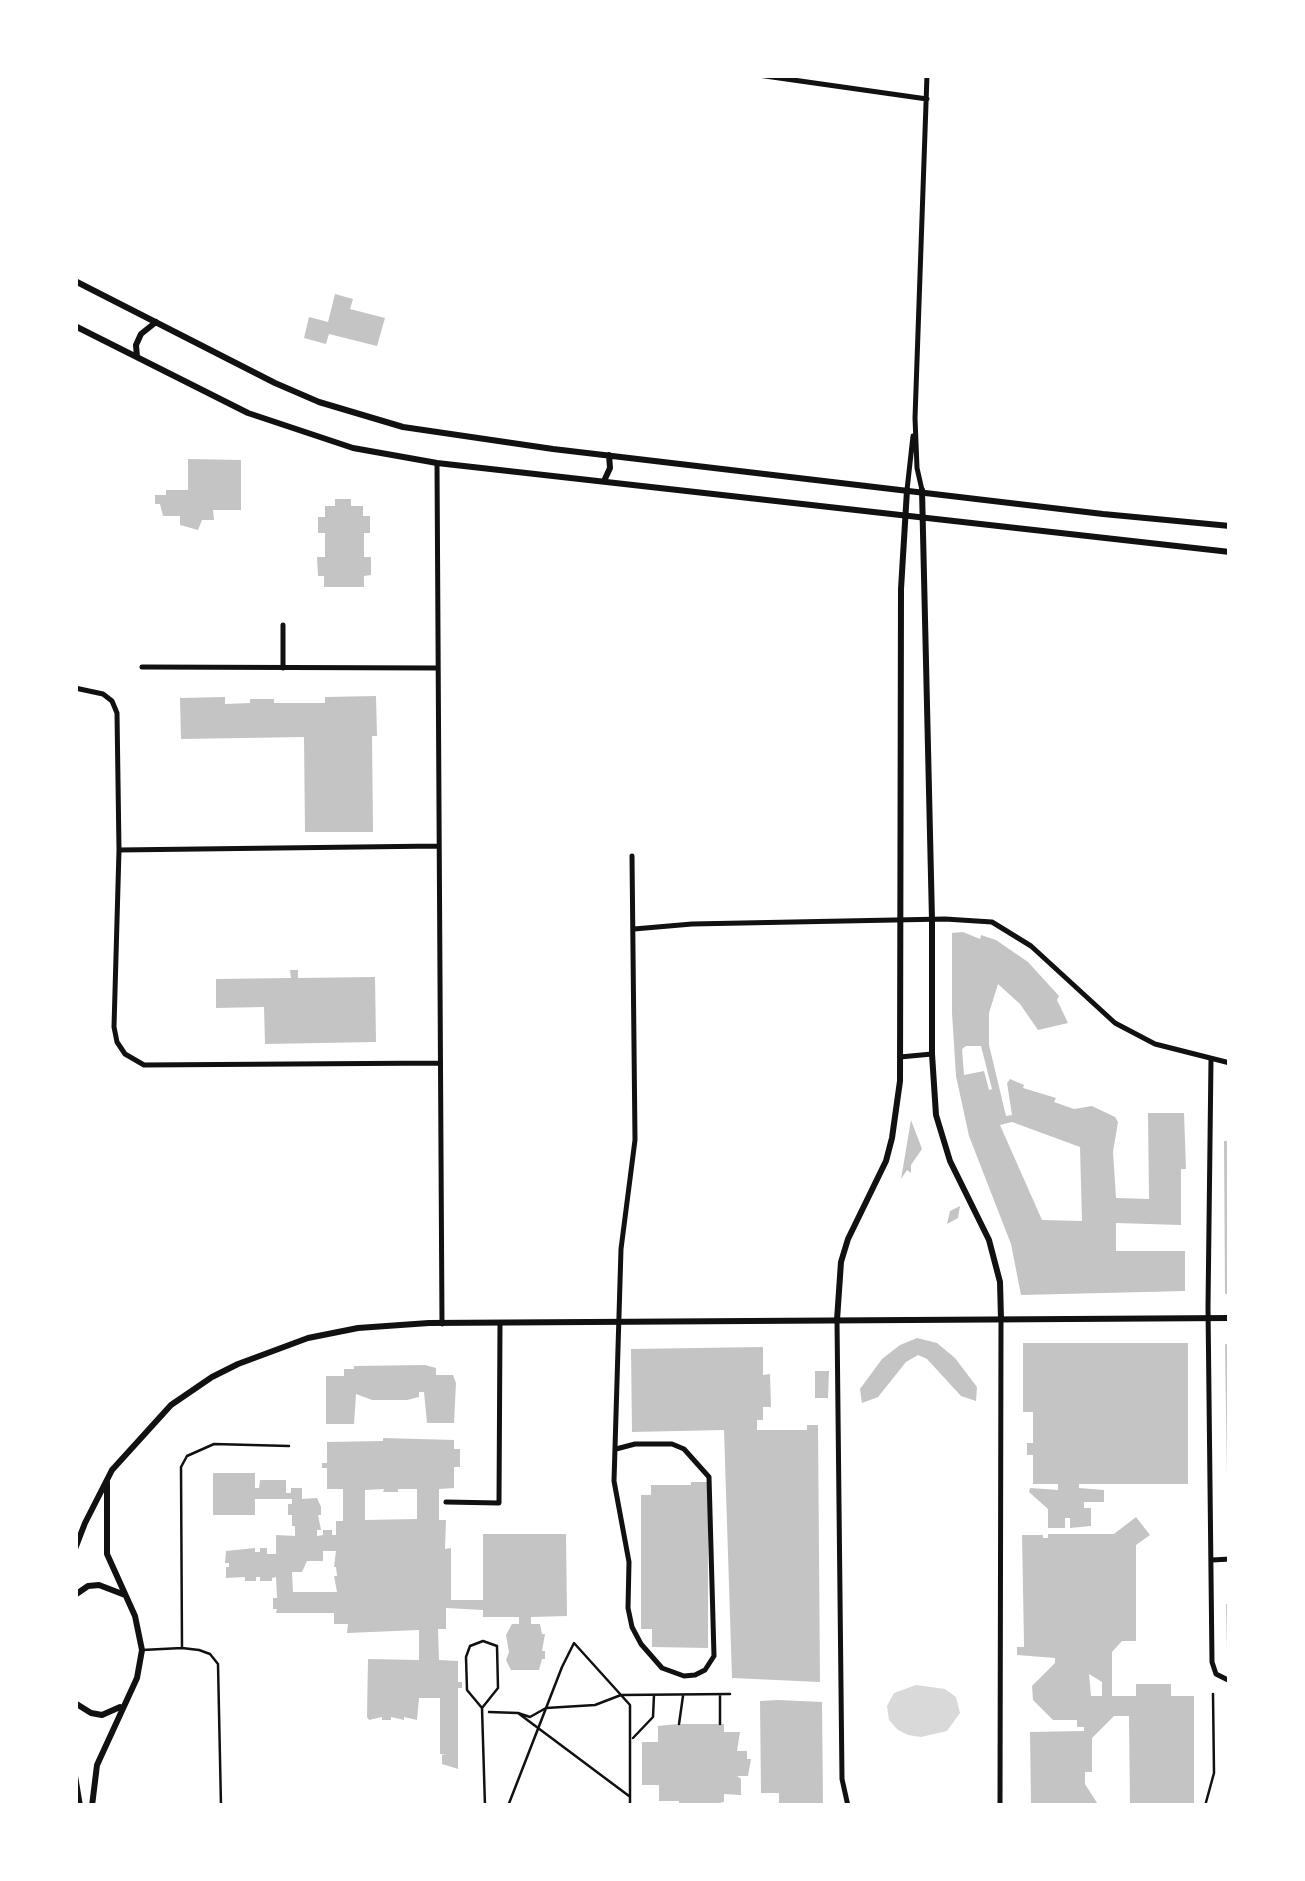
<!DOCTYPE html>
<style>
body{margin:0}
#map{position:relative;width:1305px;height:1881px;overflow:hidden;background:#fff;font-family:"Public Sans",sans-serif}
canvas{display:block}
.frame{position:absolute;inset:0;border:78px solid #fff;pointer-events:none}
</style>
<div id="map">
<canvas width="1305" height="1881"></canvas>
<div class="frame"></div>
</div>
<script>
const context = document.querySelector('canvas').getContext('2d');
context.lineJoin = 'round';
function paint(path, color) {
  context.fillStyle = color;
  context.fill(path, 'evenodd');
}
function toPath(rows) {
  const path = new Path2D();
  for (const r of rows) {
    path.moveTo(r[0], r[1]);
    for (let i = 2; i < r.length; i += 2) path.lineTo(r[i], r[i + 1]);
  }
  return path;
}
function trace(path, color, width, dash) {
  context.strokeStyle = color;
  context.lineWidth = width;
  context.lineCap = dash ? 'butt' : 'round';
  context.setLineDash(dash || []);
  context.stroke(path);
}
paint(toPath([
 [916,1685,945,1689,956,1697,960,1713,947,1731,921,1737,908,1735,898,1730,889,1720,887,1706,894,1693]
]), '#d9d9d9');
paint(toPath([
 [335,294,353,299,350,309,385,318,377,346,329,334,326,344,304,338,309,317,328,322],
 [188,459,241,460,241,510,213,510,214,520,202,520,198,530,180,525,180,516,163,516,160,504,155,504,155,495,166,495,166,490,188,490],
 [335,499,351,499,351,506,363,506,363,516,370,516,370,533,364,533,364,557,371,557,371,575,364,576,364,587,324,587,324,576,318,576,317,557,325,557,325,533,318,533,318,517,325,517,325,506,335,506],
 [376,696,377,736,372,736,373,832,305,832,304,737,181,739,180,698,225,697,225,704,250,703,250,699,274,699,274,703,325,703,325,697],
 [963,932,980,939,981,935,996,940,1028,962,1059,996,1057,1000,1068,1023,1038,1030,1020,1004,998,984,989,1013,989,1045,1006,1116,1012,1115,1007,1083,1010,1079,1024,1085,1023,1088,1056,1098,1054,1102,1074,1109,1092,1106,1115,1117,1118,1122,1113,1152,1116,1198,1149,1199,1148,1113,1184,1113,1186,1169,1181,1169,1181,1225,1116,1223,1116,1251,1185,1251,1185,1291,1021,1295,1011,1244,969,1136,956,1076,952,1013,952,933],
 [966,1046,981,1046,992,1089,989,1090,984,1071,964,1075,962,1049],
 [1012,1122,1080,1147,1082,1221,1042,1220,1000,1125],
 [290,970,298,970,298,978,375,977,376,1042,265,1044,264,1007,216,1008,216,979,291,978],
 [911,1120,922,1149,911,1165,911,1173,907,1170,901,1179],
 [1224,1141,1230,1141,1230,1294,1225,1294],
 [960,1206,958,1218,947,1224,950,1211],
 [917,1338,937,1343,955,1358,977,1387,976,1401,961,1396,927,1359,918,1355,906,1362,878,1397,862,1403,860,1389,882,1359,900,1345],
 [1023,1343,1188,1343,1188,1484,1079,1484,1079,1488,1104,1490,1104,1502,1084,1502,1084,1508,1091,1508,1091,1526,1070,1528,1070,1518,1065,1518,1065,1528,1048,1528,1048,1509,1029,1492,1030,1488,1058,1490,1058,1484,1033,1484,1033,1455,1027,1455,1027,1443,1033,1443,1033,1412,1023,1412],
 [1225,1344,1230,1345,1230,1479,1227,1479],
 [763,1347,763,1375,770,1374,771,1407,763,1407,763,1420,757,1420,757,1430,807,1430,807,1425,818,1425,820,1682,732,1678,724,1430,632,1432,631,1349],
 [425,1365,436,1368,436,1375,453,1375,456,1383,454,1423,427,1423,424,1392,419,1392,419,1397,407,1400,372,1400,356,1394,354,1424,326,1424,326,1376,344,1376,344,1369,354,1369,354,1366],
 [815,1371,829,1371,828,1398,815,1398],
 [383,1438,454,1440,454,1449,460,1449,460,1467,454,1467,454,1488,439,1489,439,1520,446,1520,445,1549,451,1548,451,1600,483,1600,483,1534,566,1534,567,1616,531,1617,531,1624,540,1624,542,1634,545,1634,542,1651,545,1651,545,1659,542,1659,539,1670,511,1670,506,1660,509,1652,506,1635,512,1624,519,1624,519,1617,483,1617,483,1610,446,1608,446,1629,438,1629,439,1660,458,1661,458,1682,462,1682,462,1688,458,1688,458,1769,442,1764,442,1755,447,1755,440,1754,440,1698,419,1698,417,1720,404,1717,404,1720,391,1717,391,1720,382,1720,382,1717,369,1720,367,1717,368,1659,419,1660,419,1630,347,1633,348,1624,334,1624,334,1613,276,1613,277,1609,273,1609,273,1598,277,1598,276,1577,272,1578,272,1581,260,1581,260,1577,256,1577,256,1581,245,1581,245,1577,226,1578,226,1567,229,1567,229,1563,225,1563,226,1551,255,1548,255,1552,260,1552,260,1548,267,1548,267,1554,276,1554,276,1535,295,1536,295,1526,292,1526,292,1515,288,1515,288,1504,292,1504,292,1499,255,1499,255,1515,213,1515,213,1473,255,1473,255,1488,259,1488,260,1480,286,1480,286,1493,291,1493,291,1488,302,1488,302,1499,317,1498,321,1507,321,1515,318,1515,321,1530,317,1530,317,1536,323,1535,323,1530,332,1530,332,1535,336,1535,336,1521,343,1521,343,1489,327,1489,327,1468,322,1468,322,1463,327,1463,327,1442,383,1441],
 [384,1489,383,1492,398,1492,398,1489,417,1489,417,1519,365,1520,365,1490],
 [323,1551,336,1551,334,1567,336,1567,337,1576,334,1576,337,1592,293,1592,292,1572,302,1572,307,1561,323,1561],
 [691,1482,708,1482,708,1648,652,1647,652,1629,641,1629,641,1495,651,1495,651,1485,691,1485],
 [1136,1517,1150,1535,1136,1545,1136,1641,1122,1641,1112,1652,1112,1696,1136,1696,1136,1684,1171,1684,1171,1696,1194,1696,1194,1806,1130,1806,1129,1716,1114,1716,1092,1738,1092,1772,1085,1772,1085,1784,1099,1806,1031,1806,1030,1732,1084,1731,1084,1727,1077,1727,1077,1720,1053,1720,1033,1700,1032,1686,1055,1663,1055,1658,1017,1655,1017,1647,1024,1647,1024,1643,1022,1535,1043,1535,1043,1538,1048,1538,1048,1534,1114,1534],
 [1089,1674,1102,1682,1102,1696,1091,1696],
 [1226,1604,1230,1604,1230,1653,1227,1653],
 [778,1700,822,1702,823,1806,779,1806,779,1793,761,1793,760,1701],
 [678,1724,724,1724,724,1732,740,1732,737,1751,747,1751,747,1759,751,1759,748,1776,737,1776,741,1779,741,1795,724,1794,724,1802,714,1804,679,1804,679,1801,659,1801,659,1785,642,1785,642,1742,658,1742,658,1726]
]), '#c4c4c4');
trace(toPath([
 [489,1712,518,1713,629,1796],
 [518,1713,530,1717,546,1708,595,1705,621,1695,730,1694],
 [679,1724,683,1696],
 [720,1724,720,1695],
 [633,1738,653,1717,654,1695],
 [508,1806,562,1667,574,1643,630,1705,630,1806],
 [1205,1806,1214,1773,1213,1694]
]), '#111', 2.5);
trace(toPath([
 [182,1648,181,1467,187,1456,214,1444,289,1446],
 [142,1650,182,1648,199,1650,210,1654,218,1664,221,1806],
 [482,1708,498,1688,497,1646,483,1641,470,1646,466,1657,467,1690,482,1708,485,1806]
]), '#111', 2.5);
trace(toPath([
 [758,75,927,99],
 [437,463,442,1324],
 [907,490,913,436],
 [922,490,917,468,915,418,927,75],
 [142,667,438,668],
 [283,668,283,625],
 [75,688,103,694,112,701,117,713,119,850,114,1027,117,1042,125,1054,144,1065,440,1063],
 [119,850,438,846],
 [634,929,692,924,945,919,992,922,1031,946,1115,1023,1155,1044,1230,1063],
 [900,1057,932,1054],
 [1211,1059,1208,1307,1212,1662,1216,1674,1230,1681],
 [837,1320,842,1779,848,1806],
 [616,1449,635,1444,672,1444,684,1449,709,1477,714,1656,705,1670,695,1675,684,1676,662,1668,641,1644,632,1627,628,1608,629,1562,614,1481,621,1249,635,1140,632,856],
 [446,1502,499,1503,500,1324],
 [1212,1560,1230,1559],
 [1000,1806,1001,1319]
]), '#111', 5);
trace(toPath([
 [922,490,932,920,932,1054,936,1115,950,1161,989,1240,1000,1282,1001,1319],
 [837,1320,841,1262,848,1239,886,1161,892,1138,900,1081,901,589,907,490],
 [75,1549,85,1523,112,1470,171,1405,212,1377,238,1364,308,1338,358,1328,429,1323,1230,1318],
 [75,1595,88,1586,99,1585,125,1595],
 [75,1703,91,1713,102,1715,120,1707],
 [75,1776,80,1806],
 [92,1806,97,1765,137,1678,142,1650,135,1616,107,1554,107,1482]
]), '#111', 6);
trace(toPath([
 [75,281,275,383,319,402,403,427,553,449,1103,514,1230,526],
 [75,326,248,413,353,448,437,463,1230,552],
 [137,357,136,345,141,334,156,322],
 [604,481,610,468,609,455]
]), '#111', 6);
</script>
